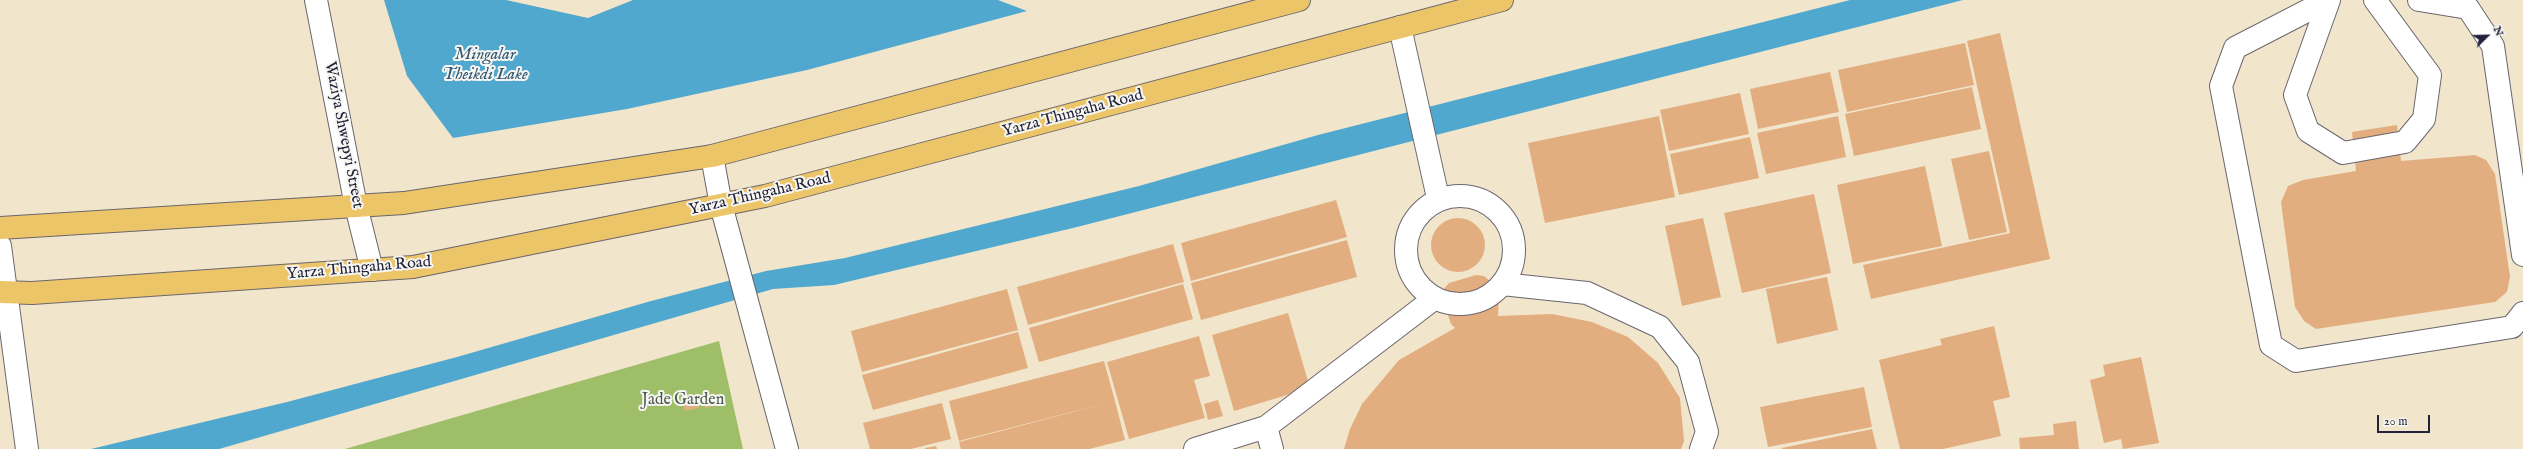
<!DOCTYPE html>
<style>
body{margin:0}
#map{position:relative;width:2523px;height:449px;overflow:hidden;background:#f1e5cc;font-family:"IM FELL English",serif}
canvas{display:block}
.north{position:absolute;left:2467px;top:16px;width:40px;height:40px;-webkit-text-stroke:3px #f6f6f2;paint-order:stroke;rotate:67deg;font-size:11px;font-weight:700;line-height:16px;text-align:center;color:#22223b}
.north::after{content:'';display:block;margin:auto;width:14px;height:18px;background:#22223b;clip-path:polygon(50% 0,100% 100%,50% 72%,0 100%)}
.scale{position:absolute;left:2377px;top:415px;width:53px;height:18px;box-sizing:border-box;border:2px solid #22223b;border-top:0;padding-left:5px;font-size:12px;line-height:14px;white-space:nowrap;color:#22223b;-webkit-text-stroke:3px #f6f6f2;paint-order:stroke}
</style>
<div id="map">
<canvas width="2523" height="449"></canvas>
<div class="north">N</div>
<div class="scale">20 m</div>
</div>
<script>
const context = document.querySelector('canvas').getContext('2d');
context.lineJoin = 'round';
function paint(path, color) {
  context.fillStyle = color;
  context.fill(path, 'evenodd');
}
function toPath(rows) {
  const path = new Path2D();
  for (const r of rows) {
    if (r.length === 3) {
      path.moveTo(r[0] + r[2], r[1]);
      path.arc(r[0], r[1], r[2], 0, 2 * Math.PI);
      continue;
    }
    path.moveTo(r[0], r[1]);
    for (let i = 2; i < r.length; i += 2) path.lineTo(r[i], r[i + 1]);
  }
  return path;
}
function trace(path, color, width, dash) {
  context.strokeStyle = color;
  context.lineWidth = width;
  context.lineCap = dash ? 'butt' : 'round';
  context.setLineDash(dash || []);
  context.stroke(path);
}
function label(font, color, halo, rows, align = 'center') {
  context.font = font + ' "IM FELL English",serif';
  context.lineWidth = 4;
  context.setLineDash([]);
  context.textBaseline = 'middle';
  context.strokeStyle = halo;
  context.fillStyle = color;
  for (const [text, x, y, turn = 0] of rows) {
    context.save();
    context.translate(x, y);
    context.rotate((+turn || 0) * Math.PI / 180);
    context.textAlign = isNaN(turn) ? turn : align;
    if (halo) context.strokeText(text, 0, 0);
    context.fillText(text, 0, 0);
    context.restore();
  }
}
paint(toPath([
 [719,341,743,449,345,449]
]), '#9ebf68');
paint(toPath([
 [384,0,506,0,588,18,633,0,998,0,1027,11,807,70,627,109,453,138,407,76],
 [1850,0,1963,0,1077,227,834,285,773,289,219,449,91,449,287,402,457,357,651,301,766,271,845,258,1139,186,1318,135]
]), '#51a8ce');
paint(toPath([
 [2000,33,2050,259,1871,299,1863,265,2010,233,1967,41],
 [1965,43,1974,85,1847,112,1838,70],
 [1830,72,1839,112,1758,129,1750,89],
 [1972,87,1981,129,1854,156,1845,114],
 [1740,93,1749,134,1669,151,1660,110],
 [1659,116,1675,197,1545,223,1528,143],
 [1838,116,1846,157,1766,174,1757,133],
 [2397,125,2401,161,2475,155,2486,160,2495,174,2510,277,2507,292,2495,302,2316,329,2304,321,2295,307,2281,202,2288,186,2303,180,2356,171,2352,132],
 [1750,137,1759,178,1679,195,1670,154],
 [1989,151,2007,232,1969,240,1951,159],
 [1925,166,1942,246,1853,264,1837,185],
 [1814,194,1831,273,1742,293,1724,213],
 [1336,200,1347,237,1191,281,1181,243],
 [1703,218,1721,297,1682,306,1665,226],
 [1458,245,27],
 [1347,240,1357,277,1201,320,1191,283],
 [1173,244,1184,282,1028,325,1017,287],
 [1476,275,1484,276,1495,285,1499,294,1498,316,1552,314,1592,322,1628,337,1658,363,1680,398,1684,441,1681,449,1344,449,1350,429,1362,404,1399,360,1455,328,1451,324,1442,298,1443,290,1449,283],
 [1827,277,1838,330,1777,344,1766,289],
 [1183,284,1193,319,1039,362,1029,328],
 [1007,289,1018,330,862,372,851,331],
 [1288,313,1310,388,1234,411,1212,335],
 [1994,326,2010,397,1993,401,2001,436,1943,449,1900,449,1879,360,1942,345,1940,339],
 [1018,332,1028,368,873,410,862,375],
 [1199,336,1210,376,1194,380,1205,418,1129,439,1107,362],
 [2141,357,2159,443,2123,449,2121,439,2104,443,2090,380,2105,376,2103,365],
 [1104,361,1115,401,959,441,949,401],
 [1864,387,1872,427,1768,447,1760,407],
 [715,393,718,405,705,408,702,396],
 [696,396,699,408,685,411,683,399],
 [1218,400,1223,416,1208,420,1204,404],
 [1115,401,1125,440,1089,449,961,449,959,442],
 [942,403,951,439,911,449,870,449,863,423],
 [2076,421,2079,449,2020,449,2019,438,2054,435,2053,424],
 [1872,429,1877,449,1782,449,1782,448],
 [936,446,937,449,925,449,925,448]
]), '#e2ae7f');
const minor = toPath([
 [316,0,356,206,372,270],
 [2328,0,2235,48,2221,86,2271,345,2296,361,2512,327,2523,313],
 [2329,0,2295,95,2308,131,2343,153,2405,142,2424,119,2430,75,2375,0],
 [2419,0,2468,8,2493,46,2523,255],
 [1400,27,1438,198],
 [712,156,721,205,787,449],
 [1460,250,54],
 [0,246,27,449],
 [1502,284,1587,293,1660,327,1688,362,1707,432,1701,449],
 [1195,449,1266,427],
 [1272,449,1266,427,1435,298]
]);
const major = toPath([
 [0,228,404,203,712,156,1299,0],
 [0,292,32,293,413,267,765,196,1502,0]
]);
trace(minor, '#6a666e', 24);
trace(major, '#6a666e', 24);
trace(minor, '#fff', 22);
trace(major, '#edc569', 22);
label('16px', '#22223b', '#f6f6f2', [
 ["Yarza Thingaha Road",1073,114,-15],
 ["Waziya Shwepyi Street",343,135,79],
 ["Yarza Thingaha Road",760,195,-13],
 ["Yarza Thingaha Road",359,269,-5]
]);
label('16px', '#4d594b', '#f6f6f2', [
 ["Jade Garden",683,401]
]);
label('italic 17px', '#355876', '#f6f6f2', [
 ["Mingalar",485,56],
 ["Theikdi Lake",485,76]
]);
</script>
